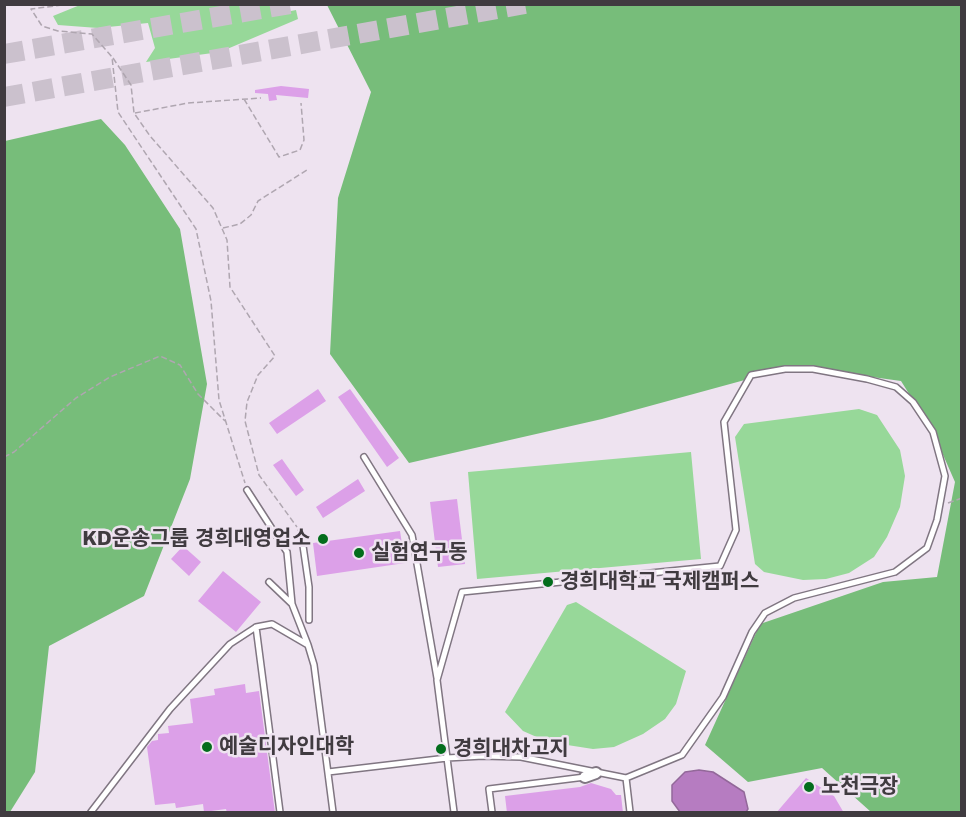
<!DOCTYPE html>
<meta charset="utf-8">
<style>
body{margin:0}
#map{position:relative;width:966px;height:817px;overflow:hidden;background:#eee3f0;font-family:"Work Sans",sans-serif}
canvas{display:block}
.frame{position:absolute;inset:0;border:6px solid #403b40;pointer-events:none}
</style>
<div id="map">
<canvas width="966" height="817"></canvas>
<div class="frame"></div>
</div>
<script>
const context = document.querySelector('canvas').getContext('2d');
context.lineJoin = 'round';
function paint(path, color) {
  context.fillStyle = color;
  context.fill(path, 'evenodd');
}
function toPath(rows) {
  const path = new Path2D();
  for (const r of rows) {
    path.moveTo(r[0], r[1]);
    for (let i = 2; i < r.length; i += 2) path.lineTo(r[i], r[i + 1]);
  }
  return path;
}
function trace(path, color, width, dash) {
  context.strokeStyle = color;
  context.lineWidth = width;
  context.lineCap = dash ? 'butt' : 'round';
  context.setLineDash(dash || []);
  context.stroke(path);
}
function label(font, color, halo, rows, align = 'center') {
  context.font = font + ' "Work Sans","Noto Sans KR",sans-serif';
  context.lineWidth = 5;
  context.setLineDash([]);
  context.textBaseline = 'middle';
  context.strokeStyle = halo;
  context.fillStyle = color;
  for (const [text, x, y, turn = 0] of rows) {
    context.save();
    context.translate(x, y);
    context.rotate((+turn || 0) * Math.PI / 180);
    context.textAlign = isNaN(turn) ? turn : align;
    if (halo) context.strokeText(text, 0, 0);
    context.fillText(text, 0, 0);
    context.restore();
  }
}
paint(toPath([
 [282,5,276,14,296,10,298,19,220,52,146,62,155,48,148,23,98,28,58,25,53,16,80,5],
 [859,409,877,415,900,450,905,476,900,507,887,537,874,557,849,573,826,579,803,580,764,572,755,564,735,437,744,424],
 [691,452,701,559,477,579,468,472],
 [576,602,686,671,676,704,665,719,643,734,614,747,593,749,548,742,523,731,505,712,567,605]
]), '#97d899');
paint(toPath([
 [327,5,961,5,961,812,871,812,822,768,748,782,705,745,760,624,883,582,937,577,955,482,933,432,901,381,814,369,785,369,602,419,409,463,330,354,338,198,371,92],
 [101,119,125,145,180,229,207,384,190,479,144,596,49,646,35,772,10,812,5,812,5,141]
]), '#77bd7a');
const water = toPath([
 [699,770,713,772,744,792,748,809,746,812,680,812,672,801,672,785,685,772,699,770]
]);
paint(water, '#b67cc1');
trace(water, '#93689a', 1.5);
paint(toPath([
 [281,86,309,89,308,98,276,95,277,100,269,101,268,94,255,93,255,90],
 [318,389,326,401,277,434,269,423],
 [350,389,399,458,387,467,338,397],
 [282,459,304,490,296,496,273,465],
 [358,479,365,491,323,518,316,507],
 [457,499,465,564,438,567,430,502],
 [400,531,405,563,317,576,313,543],
 [183,546,201,562,189,576,171,559],
 [223,571,261,602,236,632,198,601],
 [245,684,246,693,259,691,275,813,227,813,226,809,204,812,203,804,176,808,175,803,155,805,147,747,152,741,158,740,158,734,169,733,168,726,193,723,190,699,215,695,214,689],
 [806,778,834,796,844,813,776,813],
 [591,783,611,789,616,795,621,795,623,813,507,813,505,796,580,787]
]), '#dca0e8');
trace(toPath([
 [4,54,290,4],
 [4,97,525,4]
]), '#cbc1cd', 20, [20, 10]);
const lane = toPath([
 [785,369,813,369,867,379,896,387,913,402,933,432,945,476,937,520,927,548,895,572,794,598,765,613,752,632,723,697,682,755,626,778,521,757,483,756,447,758,437,680,462,592,720,566,736,530,724,422,751,375,785,369],
 [364,457,412,535,437,678],
 [301,532,309,587,309,620],
 [269,582,292,604],
 [256,627,280,812],
 [308,645,314,665,333,812],
 [328,772,447,758,454,812],
 [626,778,630,812],
 [91,812,170,709,230,644,256,627,272,624,308,645,292,604,287,552,247,490],
 [492,812,489,789,585,777]
]);
const street = toPath([
 [585,777,596,773]
]);
trace(lane, '#807682', 8);
trace(street, '#807682', 14);
trace(toPath([
 [71,4,31,9,42,26,58,31,92,34,112,57,118,112,196,229,211,301,219,400,245,483],
 [113,58,131,85,134,113,150,136,213,208,227,240,230,287,275,356,258,375,247,402,245,421,259,475,297,527],
 [244,99,279,157,300,150,304,140,301,103],
 [135,113,188,103,261,98],
 [223,228,240,224,251,215,258,201,307,170],
 [4,457,14,452,76,398,110,377,160,356,180,365,198,394,225,421],
 [948,503,962,498]
]), '#afa6b0', 1.5, [6, 3]);
trace(lane, '#fff', 5);
trace(street, '#fff', 10);
for (const [x, y, r, color] of [
 [323,539,6,"#036d1c"],
 [359,553,6,"#036d1c"],
 [548,582,6,"#036d1c"],
 [207,747,6,"#036d1c"],
 [441,749,6,"#036d1c"],
 [809,787,6,"#036d1c"]
]) {
  const dot = new Path2D();
  dot.arc(x, y, r, 0, 2 * Math.PI);
  context.fillStyle = color;
  context.fill(dot);
  trace(dot, '#eee3f0', 2);
}
label('bold 21px', '#403b40', '#eee3f0', [
 ["KD운송그룹 경희대영업소",311,539,"right"],
 ["실험연구동",371,553],
 ["경희대학교 국제캠퍼스",560,582],
 ["예술디자인대학",219,747],
 ["경희대차고지",453,749],
 ["노천극장",821,787]
], 'left');
</script>
